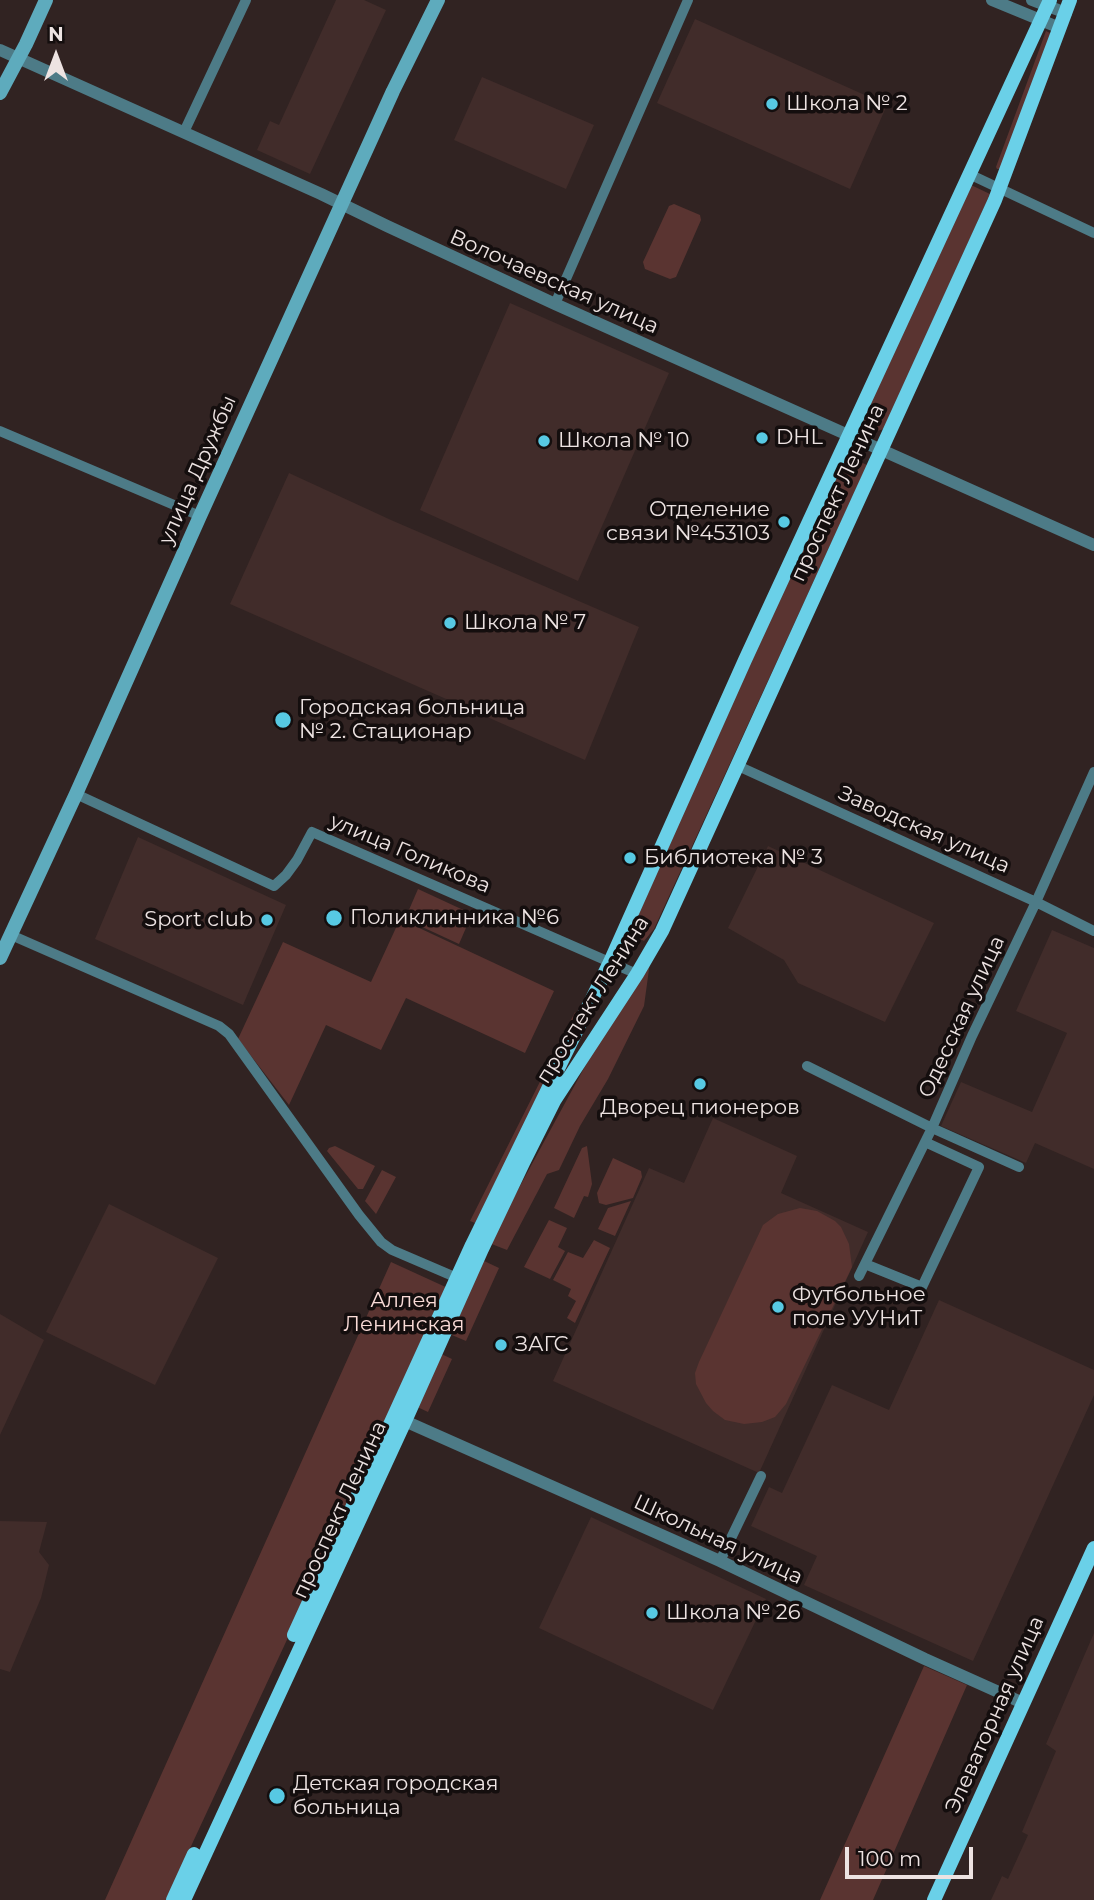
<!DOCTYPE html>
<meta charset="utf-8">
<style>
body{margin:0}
#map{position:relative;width:1094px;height:1900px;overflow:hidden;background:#312322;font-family:Montserrat,sans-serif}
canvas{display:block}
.north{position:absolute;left:21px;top:21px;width:70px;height:70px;-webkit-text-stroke:5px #140e0e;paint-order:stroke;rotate:0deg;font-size:19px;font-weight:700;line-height:28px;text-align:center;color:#ede3e2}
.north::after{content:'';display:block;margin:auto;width:24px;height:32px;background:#ede3e2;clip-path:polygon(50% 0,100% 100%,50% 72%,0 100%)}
.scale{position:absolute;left:845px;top:1847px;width:128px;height:32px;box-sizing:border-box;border:4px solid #ede3e2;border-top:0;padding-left:9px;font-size:21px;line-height:24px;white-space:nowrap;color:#ede3e2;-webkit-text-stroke:5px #140e0e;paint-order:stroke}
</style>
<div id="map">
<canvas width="1094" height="1900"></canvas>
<div class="north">N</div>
<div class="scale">100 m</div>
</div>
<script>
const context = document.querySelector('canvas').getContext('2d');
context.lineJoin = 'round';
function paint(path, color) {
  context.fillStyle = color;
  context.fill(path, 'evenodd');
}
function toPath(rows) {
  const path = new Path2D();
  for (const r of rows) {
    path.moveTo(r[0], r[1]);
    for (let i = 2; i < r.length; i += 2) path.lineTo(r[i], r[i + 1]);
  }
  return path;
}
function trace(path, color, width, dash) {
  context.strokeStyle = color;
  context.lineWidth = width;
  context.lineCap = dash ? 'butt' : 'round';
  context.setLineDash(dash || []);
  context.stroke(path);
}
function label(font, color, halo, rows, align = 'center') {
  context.font = font + ' Montserrat,sans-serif';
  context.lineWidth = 7;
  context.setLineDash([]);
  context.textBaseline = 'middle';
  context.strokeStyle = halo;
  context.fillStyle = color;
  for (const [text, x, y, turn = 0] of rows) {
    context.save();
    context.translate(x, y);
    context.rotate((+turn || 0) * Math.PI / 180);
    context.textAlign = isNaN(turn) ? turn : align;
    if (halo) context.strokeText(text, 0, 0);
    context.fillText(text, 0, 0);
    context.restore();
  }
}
paint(toPath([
 [336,0,364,0,386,10,310,174,257,150,270,121,279,125],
 [695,19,887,105,850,189,657,103],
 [482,77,594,125,566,189,454,140],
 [510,303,669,373,578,581,420,510],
 [289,473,391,520,639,627,585,760,230,604],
 [138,837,286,905,243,1005,95,939],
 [768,846,934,923,885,1022,798,983,784,960,728,928],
 [1052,930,1094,948,1094,1169,1035,1143,1026,1163,941,1126,961,1082,1032,1112,1067,1033,1016,1011],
 [713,1118,797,1156,781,1193,868,1232,759,1473,553,1381,649,1168,684,1183],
 [109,1204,218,1258,155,1385,46,1332],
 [939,1300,1094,1370,1094,1395,973,1661,804,1585,817,1556,751,1526,769,1487,782,1493,832,1385,889,1410],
 [0,1314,44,1340,0,1435],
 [591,1517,766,1599,713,1710,539,1628],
 [0,1521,47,1522,39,1552,49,1565,41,1598,10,1672,0,1669],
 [1094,1633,1094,1900,991,1900,1002,1876,1008,1879,1028,1835,1022,1832,1056,1751,1046,1744]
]), '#412c2a');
paint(toPath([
 [1046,31,1052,34,1001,169,997,169,996,167],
 [971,185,990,194,884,429,877,431,868,430,863,418],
 [674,204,700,215,701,220,676,277,670,279,645,269,643,262,669,206],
 [844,454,867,465,654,929,644,941,632,935,632,923],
 [418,889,472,914,459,944,405,919],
 [400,919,554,991,525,1053,406,998,381,1050,326,1025,289,1105,238,1039,283,942,371,982],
 [650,962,644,1006,608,1079,580,1126,559,1170,547,1174,507,1250,489,1243,602,1035],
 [575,1012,580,1014,475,1223,470,1221],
 [335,1146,375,1166,363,1189,358,1189,327,1151,329,1148],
 [587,1146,592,1184,588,1197,584,1196,574,1218,554,1208,582,1148],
 [613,1158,641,1171,642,1177,633,1198,606,1205,599,1203,597,1193],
 [382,1170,396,1177,376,1214,365,1201],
 [631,1201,615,1236,598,1229,608,1208],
 [800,1208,817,1211,835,1221,841,1227,849,1244,852,1267,786,1404,775,1417,762,1422,744,1424,725,1420,713,1411,706,1403,696,1384,695,1373,699,1362,763,1225,778,1214],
 [549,1220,567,1228,558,1247,565,1251,550,1279,524,1267],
 [594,1240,610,1248,575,1323,567,1318,576,1301,568,1296,571,1289,553,1280,568,1252,583,1258],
 [480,1259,499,1268,466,1341,447,1333],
 [391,1262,450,1289,166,1900,105,1900],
 [437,1352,452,1359,428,1412,413,1405],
 [924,1666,967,1685,873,1900,820,1900]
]), '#5a3431');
trace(toPath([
 [184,132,246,0],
 [969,174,1094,233],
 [555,304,688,0],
 [0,431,200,516],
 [738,766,1036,902,1094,931],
 [76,794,274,886,286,875,297,860,312,832,637,974],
 [11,935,219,1026,229,1034,359,1215,381,1242,392,1250,462,1280],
 [807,1066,932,1128,1019,1167],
 [865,1264,922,1287,979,1167,925,1142],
 [859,1276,932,1128,972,1036,1036,902,1094,772],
 [720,1561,761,1476]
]), '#4d7b87', 10);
trace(toPath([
 [992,0,1060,28],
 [1032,0,1066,13],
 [0,50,321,194,387,226,555,304,1094,545],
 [398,1418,720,1561,925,1659,1023,1703]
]), '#4d7b87', 12);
trace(toPath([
 [0,93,26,44,46,0],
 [0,958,76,794,200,516,393,91,438,0]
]), '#5eabbd', 14);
trace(toPath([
 [294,1635,472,1245,610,962,745,660,1050,0],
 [173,1900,194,1854],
 [184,1900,405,1421,482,1249,523,1163,554,1101,637,974,662,931,995,200,1070,0],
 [934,1900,1094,1548]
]), '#6ad0e8', 14);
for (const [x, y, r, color] of [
 [772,104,7,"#57c9e3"],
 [762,438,7,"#57c9e3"],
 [544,441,7,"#57c9e3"],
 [784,522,7,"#57c9e3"],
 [450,623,7,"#57c9e3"],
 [283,720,9,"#57c9e3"],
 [630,858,7,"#57c9e3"],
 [334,918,9,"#57c9e3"],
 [267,920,7,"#57c9e3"],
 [700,1084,7,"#57c9e3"],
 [778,1307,7,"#57c9e3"],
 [501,1345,7,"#57c9e3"],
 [652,1613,7,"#57c9e3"],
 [277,1796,9,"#57c9e3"]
]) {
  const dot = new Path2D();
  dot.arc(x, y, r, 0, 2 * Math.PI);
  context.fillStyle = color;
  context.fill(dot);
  trace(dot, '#140e0e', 2.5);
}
label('21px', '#ede3e2', '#140e0e', [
 ["Школа № 2",786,104],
 ["DHL",776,438],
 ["Школа № 10",558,441],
 ["Отделение",770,510,"right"],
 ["связи №453103",770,534,"right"],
 ["Школа № 7",464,623],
 ["Городская больница",299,708],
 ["№ 2. Стационар",299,732],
 ["Библиотека № 3",644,858],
 ["Поликлинника №6",350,918],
 ["Sport club",253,920,"right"],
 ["Дворец пионеров",700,1108,"center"],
 ["Футбольное",792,1295],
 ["поле УУНиТ",792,1319],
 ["ЗАГС",515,1345],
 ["Школа № 26",666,1613],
 ["Детская городская",293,1784],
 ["больница",293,1808]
], 'left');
label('21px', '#ede3e2', '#140e0e', [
 ["Волочаевская улица",554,282,24],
 ["улица Дружбы",198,470,-66],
 ["проспект Ленина",838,493,-65],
 ["Заводская улица",924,830,24],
 ["улица Голикова",410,854,23],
 ["проспект Ленина",593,1000,-58],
 ["Одесская улица",962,1017,-65],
 ["проспект Ленина",340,1510,-65],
 ["Школьная улица",718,1540,25],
 ["Элеваторная улица",995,1715,-66]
]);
label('21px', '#fadbd7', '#140e0e', [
 ["Аллея",404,1301],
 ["Ленинская",404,1325]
]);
</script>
